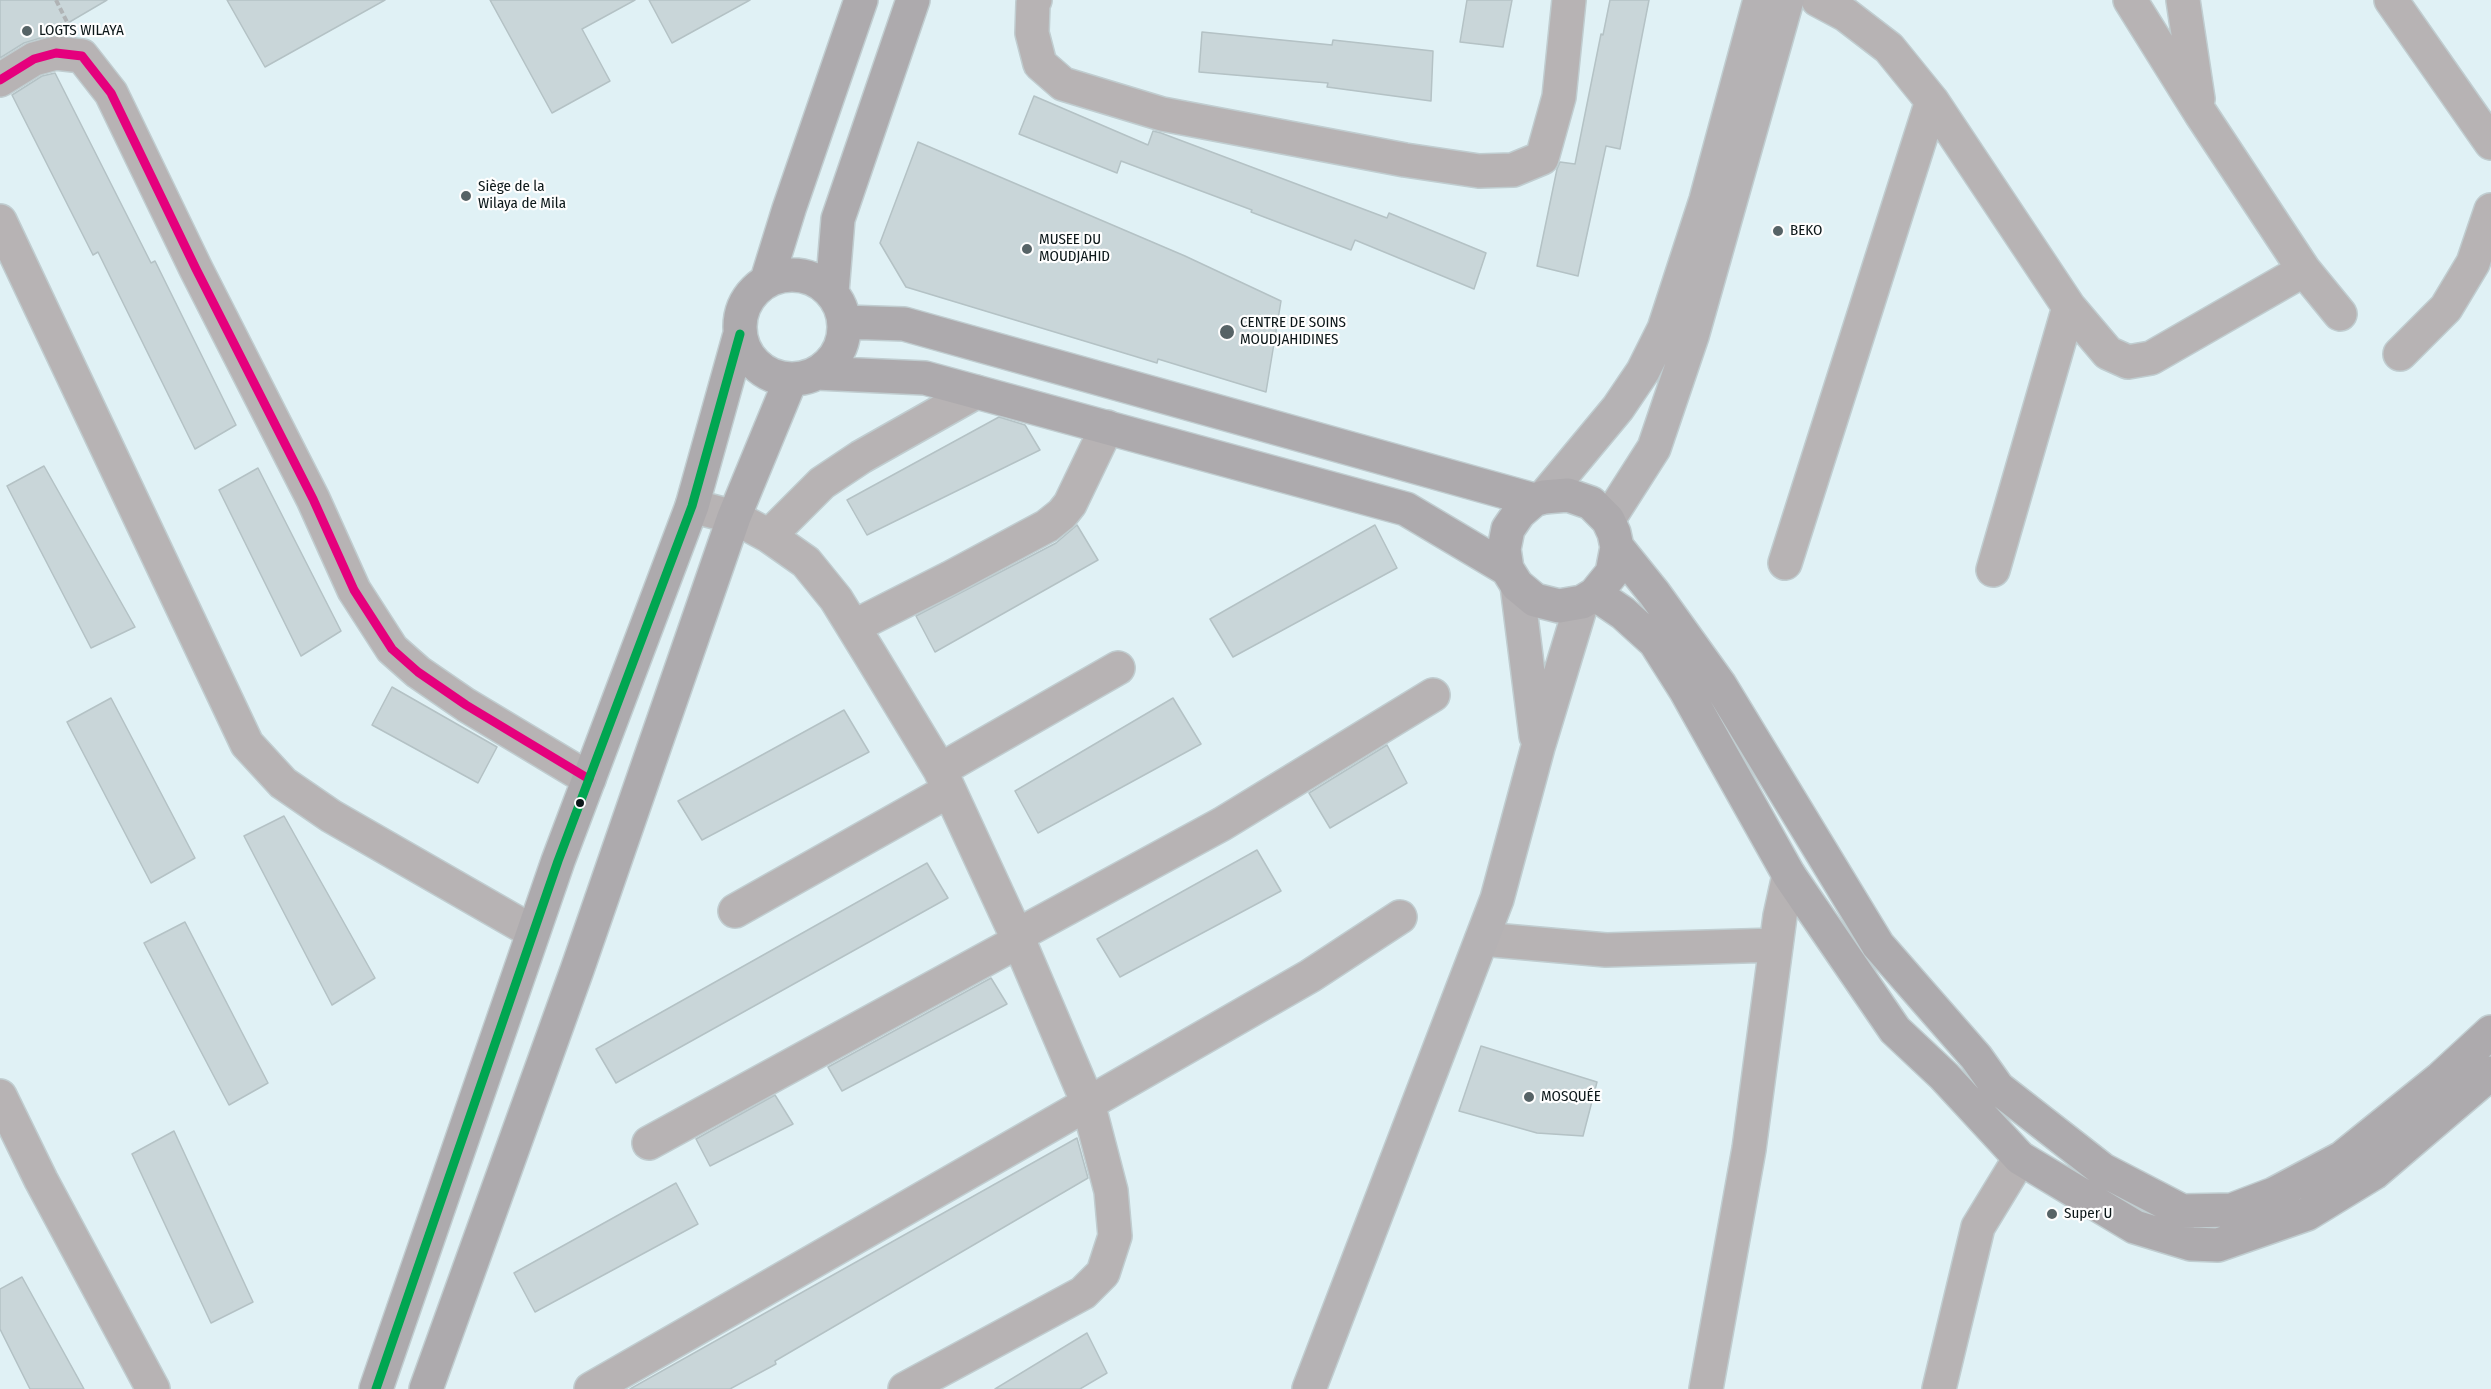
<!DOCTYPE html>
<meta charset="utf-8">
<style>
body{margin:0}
canvas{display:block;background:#e0f1f5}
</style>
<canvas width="2491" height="1389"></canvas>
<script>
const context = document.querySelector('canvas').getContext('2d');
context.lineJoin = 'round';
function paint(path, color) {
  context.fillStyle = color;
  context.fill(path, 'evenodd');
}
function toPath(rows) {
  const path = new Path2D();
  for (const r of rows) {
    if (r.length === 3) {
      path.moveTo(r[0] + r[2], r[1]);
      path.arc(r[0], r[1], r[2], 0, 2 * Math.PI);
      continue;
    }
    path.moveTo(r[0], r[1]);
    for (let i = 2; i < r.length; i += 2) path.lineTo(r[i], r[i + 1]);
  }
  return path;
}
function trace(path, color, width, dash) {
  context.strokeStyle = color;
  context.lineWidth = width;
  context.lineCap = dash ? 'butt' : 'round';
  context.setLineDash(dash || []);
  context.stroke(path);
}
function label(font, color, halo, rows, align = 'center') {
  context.font = font + ' "Fira Sans Condensed",sans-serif';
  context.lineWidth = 4.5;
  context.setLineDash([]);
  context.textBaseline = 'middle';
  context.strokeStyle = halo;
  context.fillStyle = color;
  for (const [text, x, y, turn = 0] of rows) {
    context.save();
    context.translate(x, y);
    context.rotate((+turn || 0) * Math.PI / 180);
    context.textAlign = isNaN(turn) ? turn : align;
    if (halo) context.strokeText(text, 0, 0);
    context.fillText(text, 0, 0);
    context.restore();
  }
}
const building = toPath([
 [0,0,107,0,44,37,24,43,0,58,0,0],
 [227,0,385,0,265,67,227,0],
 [490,0,635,0,582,29,610,81,552,113,490,0],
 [649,0,750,0,672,43,649,0],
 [1467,0,1512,0,1503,47,1460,42,1467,0],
 [1610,0,1649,0,1620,149,1606,146,1578,276,1537,266,1557,169,1560,162,1575,164,1601,34,1603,35,1610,0],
 [1202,32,1332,45,1333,40,1433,51,1431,101,1327,87,1328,83,1199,72,1202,32],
 [55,73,151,263,155,261,236,425,195,449,98,252,93,255,12,95,42,76,55,73],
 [1034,96,1148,145,1153,131,1161,133,1387,218,1389,213,1486,253,1474,289,1355,240,1351,250,1251,212,1252,210,1121,161,1117,173,1019,134,1034,96],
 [918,142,1185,256,1281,301,1266,392,1158,359,1157,363,906,287,880,243,918,142],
 [999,417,1025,425,1040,450,867,535,847,500,999,417],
 [44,466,135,627,91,648,7,486,44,466],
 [258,468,341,631,301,656,219,490,258,468],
 [1077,525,1098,560,935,652,916,616,1056,543,1077,525],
 [1375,525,1397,568,1233,657,1210,619,1375,525],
 [392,687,497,747,478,783,372,725,392,687],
 [111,698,195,858,151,883,67,722,111,698],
 [1173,698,1201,744,1038,833,1015,791,1173,698],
 [844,710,869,752,702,840,678,801,844,710],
 [1387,745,1407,783,1330,828,1309,793,1387,745],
 [284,816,375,978,332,1005,244,836,284,816],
 [1257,850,1281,891,1120,977,1097,939,1257,850],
 [927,863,948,898,616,1083,596,1049,927,863],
 [185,922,268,1083,229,1105,144,943,185,922],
 [991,978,1007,1004,842,1091,828,1067,991,978],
 [1481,1046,1597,1082,1583,1136,1537,1133,1459,1111,1481,1046],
 [775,1095,793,1124,710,1166,696,1139,775,1095],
 [174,1131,253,1302,211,1323,132,1154,174,1131],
 [1077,1138,1088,1178,775,1361,776,1364,730,1389,630,1389,1077,1138],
 [676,1183,698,1224,535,1312,514,1273,676,1183],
 [22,1277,84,1389,30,1389,0,1329,0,1289,22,1277],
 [1087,1333,1107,1373,1080,1389,995,1389,1087,1333]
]);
paint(building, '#c9d6d9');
trace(building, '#b4c2c5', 1.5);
const minor = toPath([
 [1035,0,1033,3,1032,33,1040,64,1063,84,1162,114,1405,160,1479,171,1513,170,1542,158,1559,97,1569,0],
 [1818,0,1846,15,1889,48,1932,101,2069,307,2108,353,2128,362,2151,358,2304,270],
 [2130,0,2201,114,2304,270,2340,314],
 [2183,0,2198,99],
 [2391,0,2491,143],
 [0,80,34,59,56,53,82,56,111,93,196,269,313,499,354,590,392,649,418,672,466,705,589,779],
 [0,221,247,744,283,783,331,816,533,932],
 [2400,354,2446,308,2473,263,2491,210],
 [692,506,734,517,769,536,806,562,836,599,871,656,940,770,1019,941,1088,1103,1111,1191,1115,1236,1103,1273,1083,1293,905,1389],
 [769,536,822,483,861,457,976,392],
 [1785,563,1932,101],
 [1993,570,2069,307],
 [853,627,950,578,1047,526,1062,514,1070,504,1107,427],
 [940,770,1118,668],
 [735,911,948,791],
 [1016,936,1222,824,1433,695],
 [1482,939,1606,950,1776,945],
 [0,1096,41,1180,153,1389],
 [649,1143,1019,941],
 [591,1389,1310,976,1400,917],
 [1706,1389,1749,1149,1780,916,1789,875],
 [1939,1389,1978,1227,2020,1158]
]);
const secondary = toPath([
 [1544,497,1618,408,1643,371,1664,329,1706,200,1760,0],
 [1608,520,1654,448,1692,336,1787,0],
 [1517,585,1536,736],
 [1309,1389,1497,899,1538,747,1582,602]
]);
const primary = toPath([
 [792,327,52],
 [767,280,789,209,861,0],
 [832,292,838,219,913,0],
 [845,322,904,324,1534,500],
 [816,373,925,378,1406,509,1507,569,1517,585,1535,600,1559,606,1582,602,1595,594,1612,573,1617,547,1614,533,1608,520,1591,503,1568,495,1544,497,1534,500,1519,513,1508,529,1504,549,1507,569],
 [1617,547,1654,593,1720,685,1878,945,1976,1057,1998,1088,2103,1170,2182,1211,2232,1210,2274,1194,2342,1158,2441,1078,2491,1032],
 [1595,594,1623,613,1655,642,1686,691,1789,875,1895,1030,1944,1076,2020,1158,2135,1227,2191,1244,2218,1245,2307,1214,2374,1173,2491,1073],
 [376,1389,558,861,692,506,740,334],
 [426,1389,577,970,734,517,791,379]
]);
trace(minor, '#c0cdd0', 36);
trace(secondary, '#c0cdd0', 36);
trace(primary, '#c0cdd0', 36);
trace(toPath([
 [56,0,67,22]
]), '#b0b3b5', 4, [6, 3]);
trace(minor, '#b7b3b4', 33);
trace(secondary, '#b5b2b4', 33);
trace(primary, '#adaaad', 33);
trace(toPath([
 [0,80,34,59,56,53,82,56,111,93,196,269,313,499,354,590,392,649,418,672,466,705,589,779]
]), '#e5007d', 9);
trace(toPath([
 [376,1389,558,861,692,506,740,334]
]), '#00a651', 9);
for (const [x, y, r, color] of [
 [27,31,6,"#566366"],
 [466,196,6,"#566366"],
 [1778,231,6,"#566366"],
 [1027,249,6,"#566366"],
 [1227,332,8,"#566366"],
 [580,803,5,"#0c1719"],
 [1529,1097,6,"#566366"],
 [2052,1214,6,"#566366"]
]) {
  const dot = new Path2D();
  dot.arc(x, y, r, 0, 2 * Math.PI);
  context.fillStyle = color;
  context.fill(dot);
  trace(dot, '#fefefe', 2);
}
label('15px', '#0c1719', '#fefefe', [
 ["LOGTS WILAYA",39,31],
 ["Siège de la",478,187],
 ["Wilaya de Mila",478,204],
 ["BEKO",1790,231],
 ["MUSEE DU",1039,240],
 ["MOUDJAHID",1039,257],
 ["CENTRE DE SOINS",1240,323],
 ["MOUDJAHIDINES",1240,340],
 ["MOSQUÉE",1541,1097],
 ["Super U",2064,1214]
], 'left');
</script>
